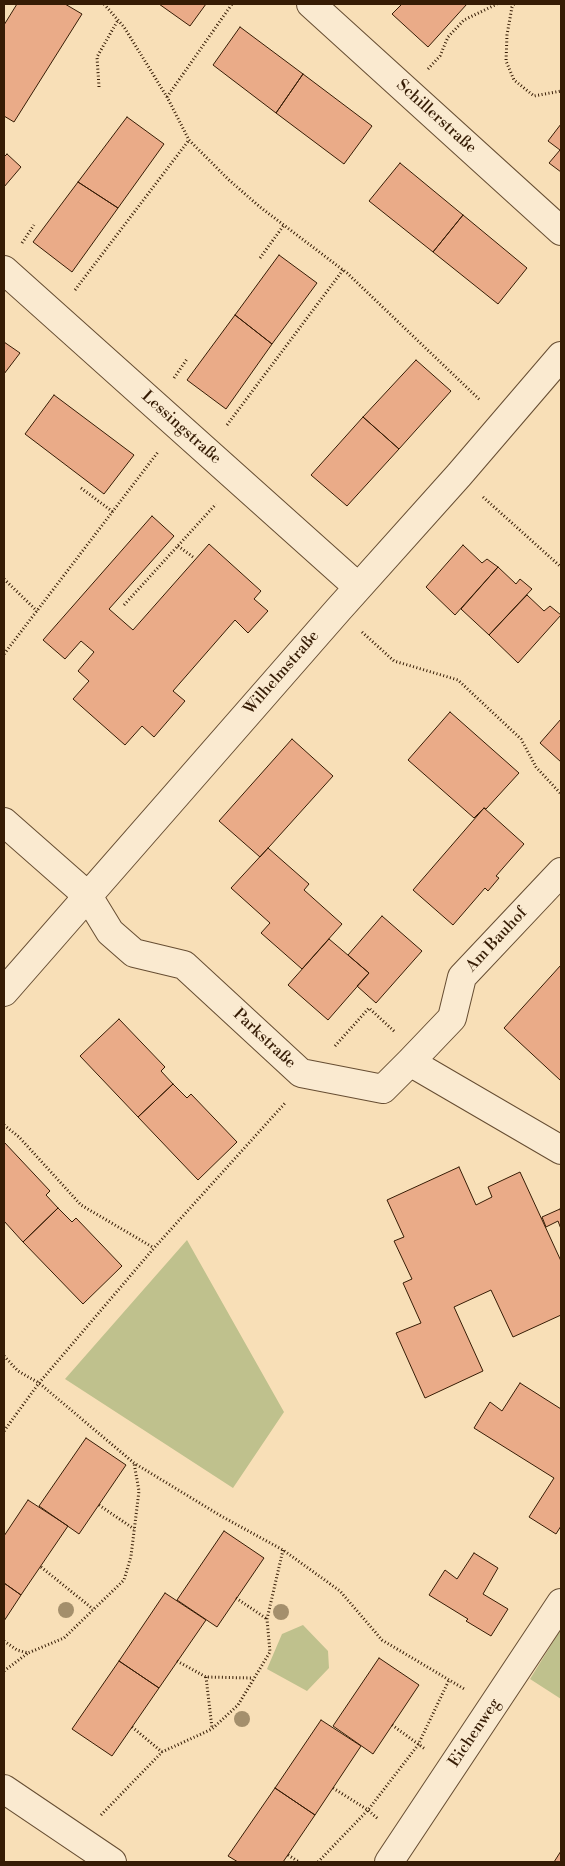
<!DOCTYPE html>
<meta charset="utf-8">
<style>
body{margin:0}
#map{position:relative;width:565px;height:1866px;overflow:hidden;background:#f8dfb7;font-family:"Libre Bodoni",serif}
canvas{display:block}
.frame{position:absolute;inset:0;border:5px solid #361c05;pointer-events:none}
</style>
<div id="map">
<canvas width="565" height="1866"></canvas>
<div class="frame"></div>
</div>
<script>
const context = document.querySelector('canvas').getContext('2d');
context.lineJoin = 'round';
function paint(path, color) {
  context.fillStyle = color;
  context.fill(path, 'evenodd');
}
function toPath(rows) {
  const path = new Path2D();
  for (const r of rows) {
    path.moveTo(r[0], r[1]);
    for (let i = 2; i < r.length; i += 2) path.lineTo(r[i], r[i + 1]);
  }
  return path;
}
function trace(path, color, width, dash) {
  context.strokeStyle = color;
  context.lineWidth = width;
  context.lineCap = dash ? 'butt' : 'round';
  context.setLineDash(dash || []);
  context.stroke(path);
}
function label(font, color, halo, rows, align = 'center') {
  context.font = font + ' "Libre Bodoni",serif';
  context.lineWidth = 4;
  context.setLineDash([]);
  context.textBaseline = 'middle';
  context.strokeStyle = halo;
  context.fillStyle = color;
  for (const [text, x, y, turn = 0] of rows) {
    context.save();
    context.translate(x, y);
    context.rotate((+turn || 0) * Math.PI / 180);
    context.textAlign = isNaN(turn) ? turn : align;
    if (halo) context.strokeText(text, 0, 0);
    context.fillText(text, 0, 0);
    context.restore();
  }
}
paint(toPath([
 [187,1240,284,1412,233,1488,65,1379],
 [303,1625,328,1651,329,1668,307,1691,267,1669,282,1634],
 [561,1629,561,1699,530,1679]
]), '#bfc18d');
const building = toPath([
 [17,4,65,4,82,14,14,122,4,116,4,25,17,4],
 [159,4,206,4,190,26,159,4],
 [402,4,467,4,428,47,392,14,402,4],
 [240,27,303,74,276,113,213,65,240,27],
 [303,74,372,126,344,164,276,113,303,74],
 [127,117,164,144,118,208,78,182,127,117],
 [561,124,561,172,549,163,560,150,548,141,561,124],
 [7,154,21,167,4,187,4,157,7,154],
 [400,163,463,215,433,252,369,201,400,163],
 [78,182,118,208,72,272,33,242,78,182],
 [463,215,527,268,498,304,433,252,463,215],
 [279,255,317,283,272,344,235,315,279,255],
 [235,315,272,344,226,409,187,380,235,315],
 [4,342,20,353,4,374,4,342],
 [416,360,451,391,399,449,363,417,416,360],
 [54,395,134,455,104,494,25,434,54,395],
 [363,417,399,449,347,506,311,475,363,417],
 [152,516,174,536,109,609,133,630,209,544,261,591,254,599,268,611,248,633,235,620,173,691,185,701,154,737,142,726,125,745,73,699,89,681,78,671,94,652,81,641,65,659,43,640,152,516],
 [463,545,482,563,487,559,498,567,455,615,426,587,463,545],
 [498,567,516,584,520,579,532,589,489,635,461,609,498,567],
 [527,595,544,611,550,606,561,615,518,663,489,635,527,595],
 [450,712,519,773,486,809,484,808,474,818,408,760,450,712],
 [561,719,561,762,540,743,561,719],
 [292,739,333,776,260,857,219,821,292,739],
 [484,808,524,844,496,876,499,878,488,891,485,888,453,925,413,890,484,808],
 [268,848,309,884,304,890,342,924,302,969,261,933,270,923,231,888,268,848],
 [382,916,422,951,376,1003,357,986,369,973,348,955,382,916],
 [329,939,369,973,328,1020,288,985,329,939],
 [561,965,561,1078,560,1080,504,1028,561,965],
 [119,1019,165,1067,161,1071,173,1084,138,1117,80,1056,119,1019],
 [173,1084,187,1098,191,1094,237,1142,198,1180,138,1117,173,1084],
 [4,1142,50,1191,46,1195,58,1208,23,1242,4,1221,4,1142],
 [459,1167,476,1205,492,1197,488,1187,520,1172,561,1261,561,1315,513,1337,491,1290,454,1307,483,1371,425,1398,396,1333,421,1323,403,1283,412,1279,394,1241,404,1237,387,1200,459,1167],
 [58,1208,72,1222,76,1218,122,1266,83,1304,23,1242,58,1208],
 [560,1209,561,1213,561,1229,558,1221,546,1227,542,1217,560,1209],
 [520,1383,561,1409,561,1526,556,1534,529,1517,554,1478,474,1428,490,1402,502,1411,520,1383],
 [86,1438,126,1465,79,1534,39,1506,86,1438],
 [28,1500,68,1526,21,1595,4,1583,4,1536,28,1500],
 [224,1531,264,1558,217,1627,177,1600,224,1531],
 [474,1553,498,1568,483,1594,508,1609,491,1636,466,1621,468,1619,429,1595,445,1570,457,1579,474,1553],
 [4,1583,21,1595,4,1621,4,1583],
 [165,1593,206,1620,159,1688,119,1661,165,1593],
 [379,1658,419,1685,373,1754,333,1726,379,1658],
 [119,1661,159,1688,112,1756,72,1729,119,1661],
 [321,1720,361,1746,315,1815,275,1788,321,1720],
 [275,1788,315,1815,283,1862,238,1862,228,1856,275,1788],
 [561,1851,561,1862,554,1862,561,1851]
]);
paint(building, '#eaab88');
trace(building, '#361c05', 1);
const minor = toPath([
 [311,4,561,231],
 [4,270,358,587],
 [4,822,88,896,110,932,134,953,184,965,301,1073,383,1089,410,1062,561,1150],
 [4,992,338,610,459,475,561,356],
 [410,1062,452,1018,462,977,561,872],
 [389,1862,561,1603]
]);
const tertiary = toPath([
 [4,1789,112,1862]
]);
trace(minor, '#664d32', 30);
trace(tertiary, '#664d32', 30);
trace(toPath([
 [104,4,124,27,167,97,189,140,229,180,260,207,347,273,480,400],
 [514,4,512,7,507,35,506,61,514,80,534,96,561,91],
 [428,69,440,56,448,37,464,20,497,4],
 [99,87,97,57,118,20],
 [167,97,232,4],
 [22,243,34,225],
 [260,258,284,225],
 [75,290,189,140],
 [174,378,187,359],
 [227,425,343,270],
 [81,488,113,512],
 [483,497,561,567],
 [178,546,193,557],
 [4,579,37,611],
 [124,605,216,504],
 [362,632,394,661,458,680,521,739,536,767,561,794],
 [4,654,158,452],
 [335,1046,369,1008,395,1032],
 [4,1125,19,1137,81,1205,154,1248],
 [4,1356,18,1371,39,1383,134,1463,221,1516,283,1550,340,1591,382,1640,466,1690],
 [4,1431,39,1383,154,1248,286,1102],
 [99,1505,134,1529],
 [41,1567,93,1609],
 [236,1598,267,1619],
 [4,1641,17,1650,28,1653,64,1638,124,1580,131,1556,139,1491,134,1463],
 [177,1661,206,1677,253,1678],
 [4,1671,28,1653],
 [206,1677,212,1728],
 [392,1725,425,1749],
 [132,1727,162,1752],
 [333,1788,368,1810,378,1819],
 [101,1815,162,1752,212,1729,238,1705,270,1652,267,1619,283,1550],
 [288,1855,299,1862],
 [318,1862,368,1810,418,1745,449,1680]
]), '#361c05', 3, [1, 2.5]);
trace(minor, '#faead0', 28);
trace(tertiary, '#faead0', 28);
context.fillStyle = '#a48f6c';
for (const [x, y] of [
 [66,1610],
 [281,1612],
 [242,1719]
]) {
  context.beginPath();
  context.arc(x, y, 8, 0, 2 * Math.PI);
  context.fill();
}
label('16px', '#361c05', '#faead0', [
 ["Schillerstraße",436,117,42],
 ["Lessingstraße",181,428,42],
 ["Wilhelmstraße",282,673,-49],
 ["Am Bauhof",497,940,-47],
 ["Parkstraße",264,1039,43],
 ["Eichenweg",475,1733,-56]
]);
</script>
